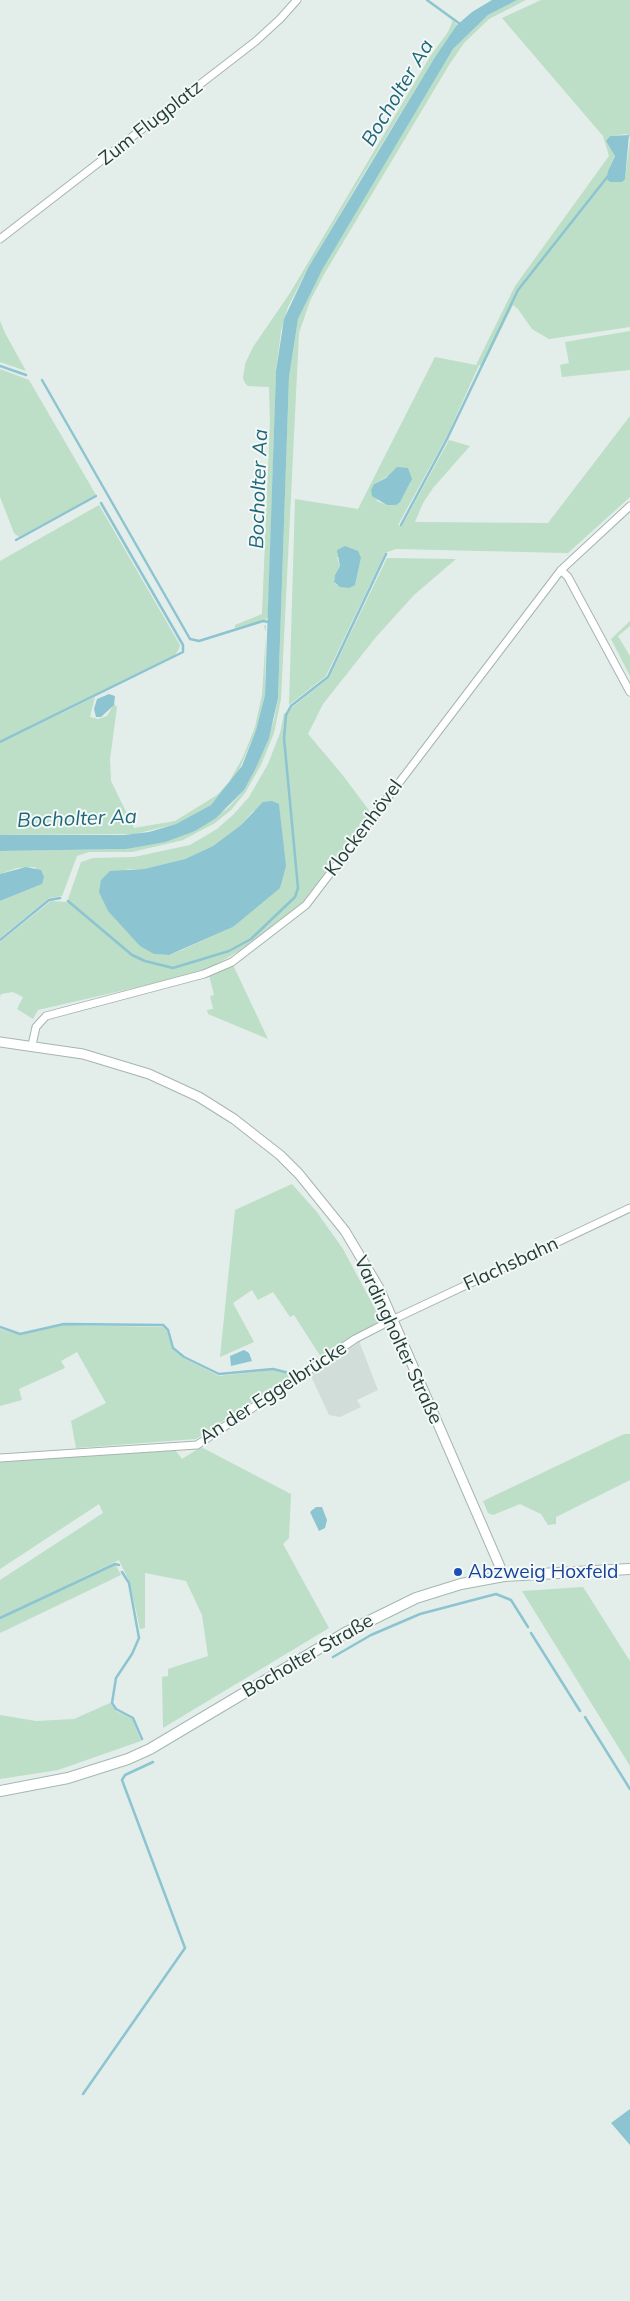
<!DOCTYPE html>
<meta charset="utf-8">
<style>
body{margin:0}
canvas{display:block;background:#e3ede9}
</style>
<canvas width="630" height="2301"></canvas>
<script>
const context = document.querySelector('canvas').getContext('2d');
context.lineJoin = 'round';
function paint(path, color) {
  context.fillStyle = color;
  context.fill(path, 'evenodd');
}
function toPath(rows) {
  const path = new Path2D();
  for (const r of rows) {
    path.moveTo(r[0], r[1]);
    for (let i = 2; i < r.length; i += 2) path.lineTo(r[i], r[i + 1]);
  }
  return path;
}
function trace(path, color, width, dash) {
  context.strokeStyle = color;
  context.lineWidth = width;
  context.lineCap = dash ? 'butt' : 'round';
  context.setLineDash(dash || []);
  context.stroke(path);
}
function label(font, color, halo, rows, align = 'center') {
  context.font = font + ' Mulish,sans-serif';
  context.lineWidth = 4;
  context.setLineDash([]);
  context.textBaseline = 'middle';
  context.strokeStyle = halo;
  context.fillStyle = color;
  for (const [text, x, y, turn = 0] of rows) {
    context.save();
    context.translate(x, y);
    context.rotate((+turn || 0) * Math.PI / 180);
    context.textAlign = isNaN(turn) ? turn : align;
    if (halo) context.strokeText(text, 0, 0);
    context.fillText(text, 0, 0);
    context.restore();
  }
}
paint(toPath([
 [359,1341,378,1390,357,1400,361,1407,340,1417,329,1415,310,1374]
]), '#d1ddd8');
paint(toPath([
 [517,0,526,0,489,19,464,43,449,65,323,276,310,301,299,333,281,699,274,733,261,765,245,793,231,810,215,823,183,840,132,852,89,852,77,856,62,896,49,898,0,938,0,901,42,884,35,867,17,868,0,874,0,851,126,849,195,831,228,808,244,790,255,770,274,720,278,698,289,377,298,319,321,271,453,49,488,15],
 [541,0,630,0,630,139,629,135,626,134,610,136,606,141,615,155,608,171,625,179,630,140,630,327,549,339,532,329,518,309,513,305,483,366,479,365,447,436,398,525,402,526,449,440,470,446,433,488,423,503,415,522,548,523,630,416,630,497,568,553,396,549,385,553,326,676,289,705,295,499,358,509,435,357,476,365,515,286,609,156,603,136,502,18],
 [388,476,410,483,404,494,387,505,377,501,374,484],
 [337,557,361,558,355,585,336,585,334,582,335,575,340,566],
 [453,20,457,25,454,30,435,57,363,175,308,268,288,307,281,331,276,371,268,617,265,620,235,628,235,625,262,614,270,421,269,387,248,386,245,383,243,378,245,364,253,347,290,293,431,55,448,32],
 [0,321,5,333,26,371,0,362],
 [630,331,630,370,562,377,560,365,569,363,565,342],
 [0,369,29,380,96,495,19,537,14,533,0,497],
 [99,505,180,645,179,649,175,655,0,741,0,561],
 [387,558,456,559,414,595,376,637,323,704,308,734,341,773,371,813,301,904,251,944,203,972,38,1010,33,1019,17,1009,23,997,13,992,1,994,0,997,0,942,51,901,67,902,81,862,93,858,134,857,190,845,217,829,234,814,249,797,268,764,280,733,284,714,329,678],
 [279,804,285,866,253,909,233,927,182,950,169,955,154,954,127,869,144,869,185,859,213,846,241,825,253,811],
 [630,621,630,626,618,636,630,656,630,676,611,639],
 [266,625,265,695,256,730,237,775,211,805,176,824,135,834,0,835,0,743,95,697,90,717,98,719,107,716,114,704,117,707,110,759,111,781,134,828,175,821,217,795,229,782,243,757,255,727,262,695,266,632,264,626],
 [233,965,268,1039,208,1014,207,1010,213,1009,210,996,214,995,209,975],
 [292,1184,316,1211,343,1249,380,1318,378,1322,321,1357,294,1315,290,1317,273,1292,258,1300,252,1290,233,1303,254,1342,220,1357,235,1210],
 [64,1325,162,1327,167,1331,172,1349,183,1358,219,1376,272,1370,293,1375,196,1439,76,1448,71,1421,106,1403,77,1352,61,1361,65,1368,19,1389,22,1400,0,1406,0,1329,20,1335],
 [624,1434,630,1434,630,1480,556,1517,556,1524,548,1525,541,1514,520,1504,493,1515,488,1513,483,1501],
 [201,1447,291,1494,289,1538,283,1544,329,1628,163,1728,162,1677,168,1676,168,1669,208,1656,202,1615,186,1581,145,1573,145,1628,140,1629,130,1583,119,1560,0,1617,0,1580,103,1513,99,1504,0,1569,0,1462,175,1450,182,1459],
 [115,1564,121,1575,0,1633,0,1619],
 [583,1587,630,1661,630,1766,522,1591],
 [110,1703,116,1711,132,1719,141,1741,58,1770,0,1779,0,1715,36,1721,74,1719]
]), '#bddec7');
paint(toPath([
 [492,0,517,0,488,15,453,49,322,270,298,319,289,377,278,698,269,738,255,770,244,790,216,818,195,831,165,842,126,849,0,851,0,835,124,835,149,832,176,824,211,805,242,766,256,730,265,695,276,371,284,319,308,268,435,57,457,25,472,12],
 [629,135,625,179,622,182,610,182,607,179,608,171,615,156,606,141,610,136],
 [397,467,408,468,412,479,400,502,396,505,387,505,372,496,371,490,374,484,386,478],
 [345,546,358,551,361,558,355,585,349,588,340,587,334,582,335,575,340,566,337,550],
 [109,694,115,696,114,705,101,717,96,717,94,709,97,699],
 [272,801,279,804,286,866,280,888,233,927,169,955,154,954,140,946,108,911,99,892,101,880,110,871,144,869,185,859,213,846,241,825,263,802],
 [26,867,41,870,44,877,42,884,0,901,0,874],
 [244,1350,249,1353,252,1361,231,1366,230,1356],
 [316,1507,322,1507,327,1520,325,1528,319,1531,310,1512],
 [630,2109,630,2145,611,2123]
]), '#8cc4d1');
trace(toPath([
 [427,0,460,24],
 [0,366,26,375],
 [42,380,190,639,199,641,263,621,269,622],
 [401,525,447,439,518,290,608,176],
 [16,540,96,496],
 [0,742,183,652,183,645,101,503],
 [68,901,132,955,145,961,173,968,229,951,251,939,295,897,298,888,284,738,286,715,291,706,328,677,386,554],
 [0,940,49,900,60,898],
 [0,1327,20,1334,64,1324,163,1325,168,1330,173,1348,184,1357,219,1374,273,1369,289,1373],
 [122,1572,129,1583,139,1638,132,1654,116,1678,112,1703,116,1709,133,1718,142,1739],
 [0,1618,115,1564,119,1565],
 [531,1633,580,1711],
 [333,1657,371,1635,420,1614,496,1594,511,1600,528,1627],
 [585,1717,630,1789],
 [83,2094,185,1948,122,1780,125,1775,153,1762]
]), '#8cc4d1', 2.5);
const minor = toPath([
 [0,239,256,41,280,19,297,0],
 [561,570,568,577,630,692],
 [32,1045,36,1027,46,1016,204,974,232,962,306,905,561,570,630,506],
 [0,1458,197,1445,355,1339,392,1320,630,1208]
]);
const tertiary = toPath([
 [0,1042,83,1054,149,1074,199,1097,234,1119,280,1155,299,1174,345,1231,379,1288,504,1576]
]);
const secondary = toPath([
 [0,1791,68,1778,128,1759,150,1749,345,1633,416,1598,461,1584,504,1576,630,1569]
]);
trace(minor, '#a6b5b0', 9);
trace(tertiary, '#a6b5b0', 11);
trace(secondary, '#a2b9b1', 12);
trace(minor, '#fff', 7);
trace(tertiary, '#fff', 9);
trace(secondary, '#fff', 10);
for (const [x, y, r, color] of [
 [458,1572,5,"#1a4fb4"]
]) {
  const dot = new Path2D();
  dot.arc(x, y, r, 0, 2 * Math.PI);
  context.fillStyle = color;
  context.fill(dot);
  trace(dot, '#f4f9f7', 2);
}
label('19px', '#233e38', '#f4f9f7', [
 ["Zum Flugplatz",151,123,-38],
 ["Klockenhövel",364,828,-53],
 ["Flachsbahn",511,1264,-25],
 ["Vardingholter Straße",398,1340,65],
 ["An der Eggelbrücke",273,1393,-33],
 ["Bocholter Straße",308,1656,-30]
]);
label('19px', '#164399', '#f4f9f7', [
 ["Abzweig Hoxfeld",468,1572]
], 'left');
label('italic 20px', '#1d677a', '#f4f9f7', [
 ["Bocholter Aa",398,93,-59],
 ["Bocholter Aa",259,489,-88],
 ["Bocholter Aa",77,819,-2]
]);
</script>
